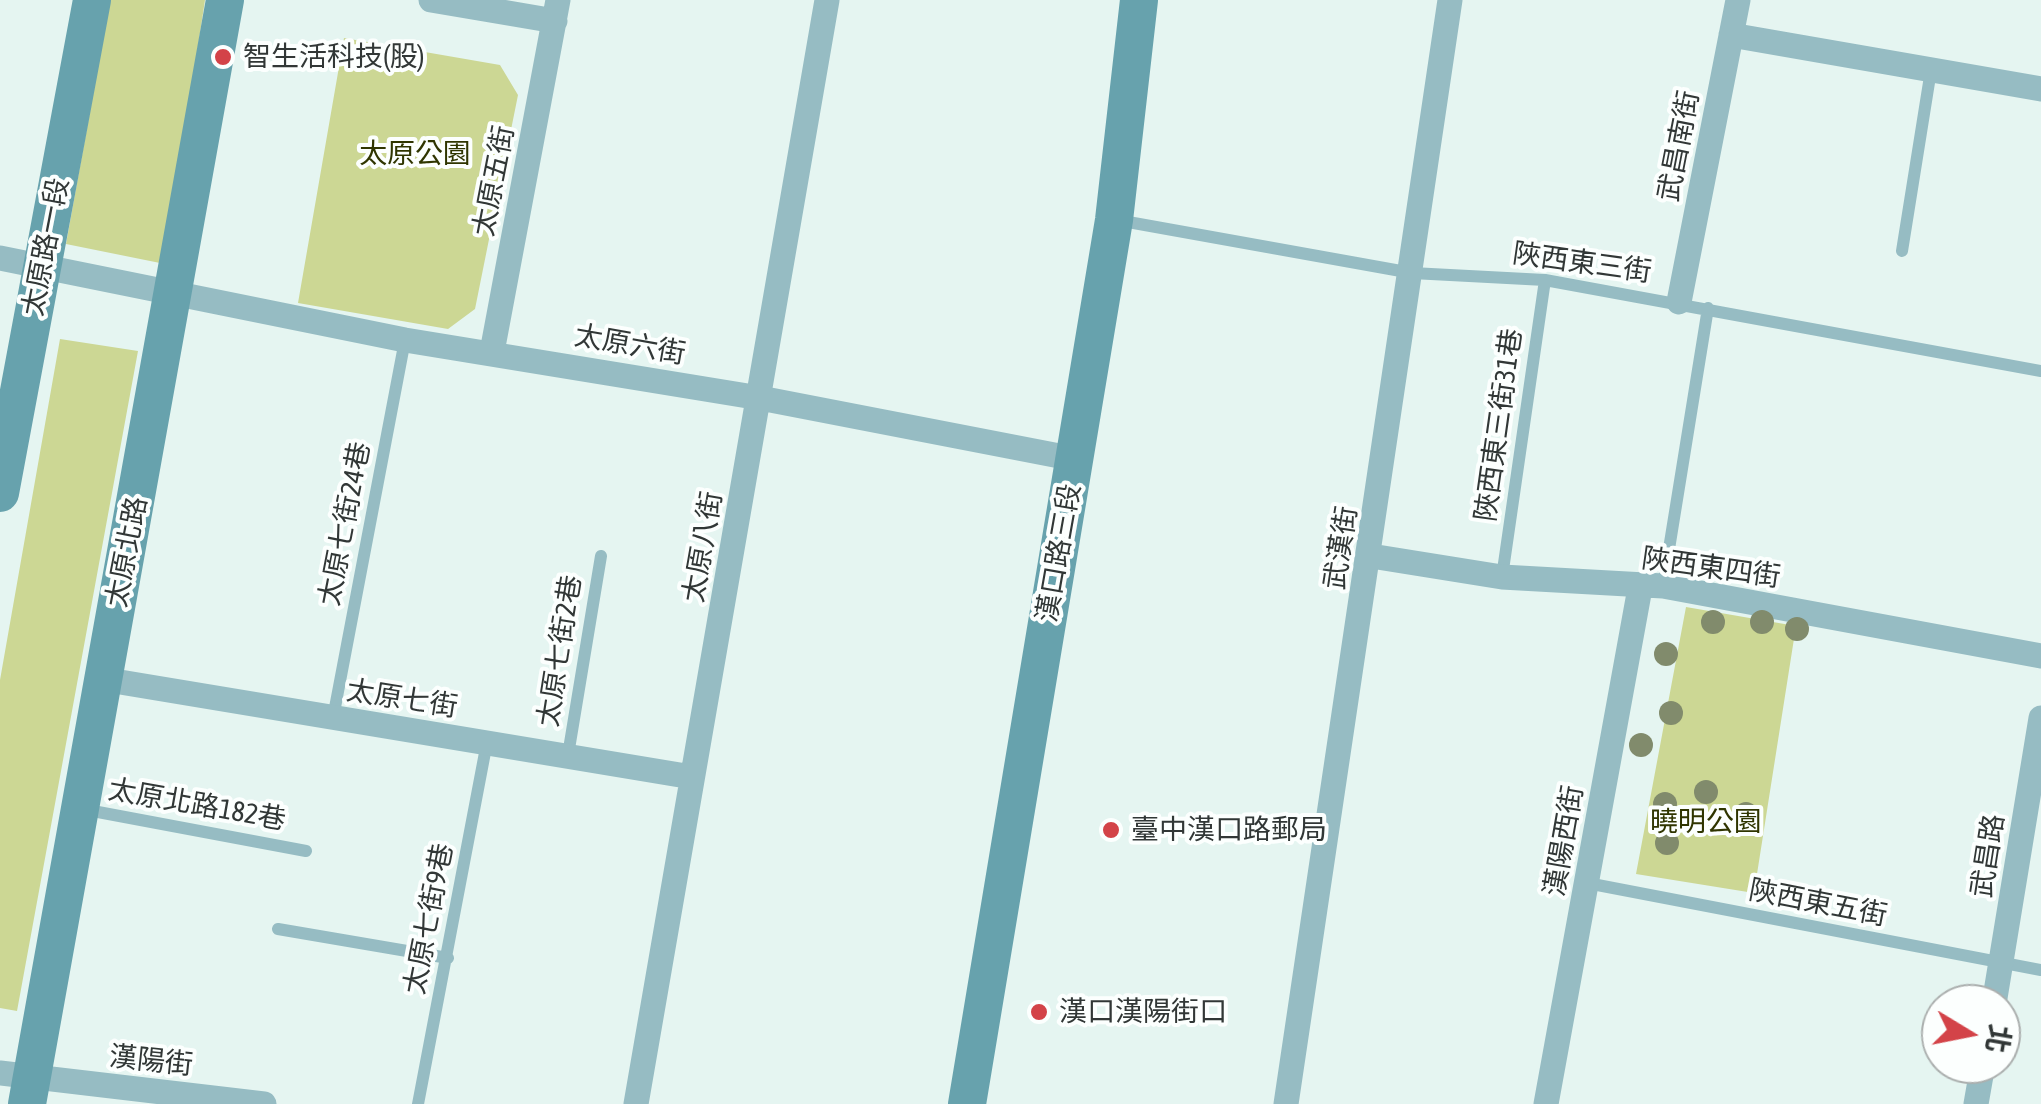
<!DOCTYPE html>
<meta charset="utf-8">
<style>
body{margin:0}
#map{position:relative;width:2041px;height:1104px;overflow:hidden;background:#e5f5f1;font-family:"Asap Condensed","Noto Sans TC",sans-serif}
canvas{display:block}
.north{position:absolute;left:1921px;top:984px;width:100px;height:100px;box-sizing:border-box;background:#fcfffe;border:2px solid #abafae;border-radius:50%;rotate:100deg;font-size:28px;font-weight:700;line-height:40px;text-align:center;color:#313736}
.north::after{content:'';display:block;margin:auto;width:35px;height:45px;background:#d34348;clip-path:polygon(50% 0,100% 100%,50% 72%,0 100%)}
</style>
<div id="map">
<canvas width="2041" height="1104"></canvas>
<div class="north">北</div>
</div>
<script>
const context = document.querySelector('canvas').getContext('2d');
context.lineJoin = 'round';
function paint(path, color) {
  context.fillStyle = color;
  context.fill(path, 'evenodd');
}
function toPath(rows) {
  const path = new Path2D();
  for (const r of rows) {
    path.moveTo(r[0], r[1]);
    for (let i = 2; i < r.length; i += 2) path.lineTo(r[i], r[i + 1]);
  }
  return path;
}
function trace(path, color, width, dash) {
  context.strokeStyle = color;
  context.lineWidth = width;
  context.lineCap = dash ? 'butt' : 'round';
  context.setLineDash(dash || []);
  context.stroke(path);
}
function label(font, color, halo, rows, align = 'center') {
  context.font = font + ' "Asap Condensed","Noto Sans TC",sans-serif';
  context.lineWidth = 8;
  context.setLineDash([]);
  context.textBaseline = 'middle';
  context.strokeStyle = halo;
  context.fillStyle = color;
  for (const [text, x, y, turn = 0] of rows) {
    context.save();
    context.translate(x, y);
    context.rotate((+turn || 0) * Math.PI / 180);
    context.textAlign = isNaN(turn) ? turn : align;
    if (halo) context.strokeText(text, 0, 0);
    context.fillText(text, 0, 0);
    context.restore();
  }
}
paint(toPath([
 [110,0,205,0,165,264,66,244],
 [344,38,500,65,518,95,475,309,448,329,298,303],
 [60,339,138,351,17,1011,0,1008,0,680],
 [1686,607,1796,626,1754,893,1636,874]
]), '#ccd794');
trace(toPath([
 [1117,220,1412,273,1545,280,2041,371],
 [1902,251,1931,70],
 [1502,577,1545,280],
 [1663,586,1708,308],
 [333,718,405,340],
 [568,755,601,556],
 [82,809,306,851],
 [1587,883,2041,970],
 [278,929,448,958],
 [418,1104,487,742]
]), '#96bcc3', 12);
trace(toPath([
 [431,0,555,21],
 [1731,35,2041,89],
 [0,258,405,340,760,398,1075,459],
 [1679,302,1738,0],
 [492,352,558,0],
 [1371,556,1502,577,1663,586,2041,656],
 [102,679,692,777],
 [1994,1004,2041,718],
 [0,1073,264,1104],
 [636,1104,827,0],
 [1286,1104,1450,0],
 [1546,1104,1640,588],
 [1976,1104,1983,1064]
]), '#96bcc3', 25);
trace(toPath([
 [0,493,92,0],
 [27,1104,225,0],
 [967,1104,1114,220,1139,0]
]), '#67a2ad', 38);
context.fillStyle = '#818b6c';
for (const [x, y] of [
 [1713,622],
 [1762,622],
 [1797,629],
 [1666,654],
 [1671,713],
 [1641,745],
 [1706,792],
 [1665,804],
 [1746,814],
 [1667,843]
]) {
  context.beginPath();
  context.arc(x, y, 12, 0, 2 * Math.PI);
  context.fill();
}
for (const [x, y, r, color] of [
 [223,57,10,"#d34348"],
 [1111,830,10,"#d34348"],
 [1039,1012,10,"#d34348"]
]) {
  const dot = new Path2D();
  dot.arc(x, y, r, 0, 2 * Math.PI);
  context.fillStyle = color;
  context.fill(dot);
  trace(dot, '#fcfffe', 4);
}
label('28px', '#313736', '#fcfffe', [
 ["智生活科技(股)",243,57],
 ["臺中漢口路郵局",1131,830],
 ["漢口漢陽街口",1059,1012]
], 'left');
label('28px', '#313736', '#fcfffe', [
 ["武昌南街",1679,146,-79],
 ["太原五街",494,181,-79],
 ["太原路一段",46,247,-79],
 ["陜西東三街",1582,263,8],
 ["太原六街",630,345,10],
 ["陜西東三街31巷",1499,425,-82],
 ["太原七街24巷",345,524,-79],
 ["太原八街",703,547,-80],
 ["武漢街",1341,548,-81],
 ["太原北路",127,552,-79],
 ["漢口路三段",1059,553,-80],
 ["陜西東四街",1711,568,8],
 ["太原七街2巷",560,651,-81],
 ["太原七街",402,699,9],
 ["太原北路182巷",197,805,10],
 ["漢陽西街",1564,841,-80],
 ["武昌路",1988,856,-81],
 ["陝西東五街",1818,903,11],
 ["太原七街9巷",429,919,-79],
 ["漢陽街",151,1061,6]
]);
label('28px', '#2f3500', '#fcfffe', [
 ["太原公園",415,154],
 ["曉明公園",1706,822]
]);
</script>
